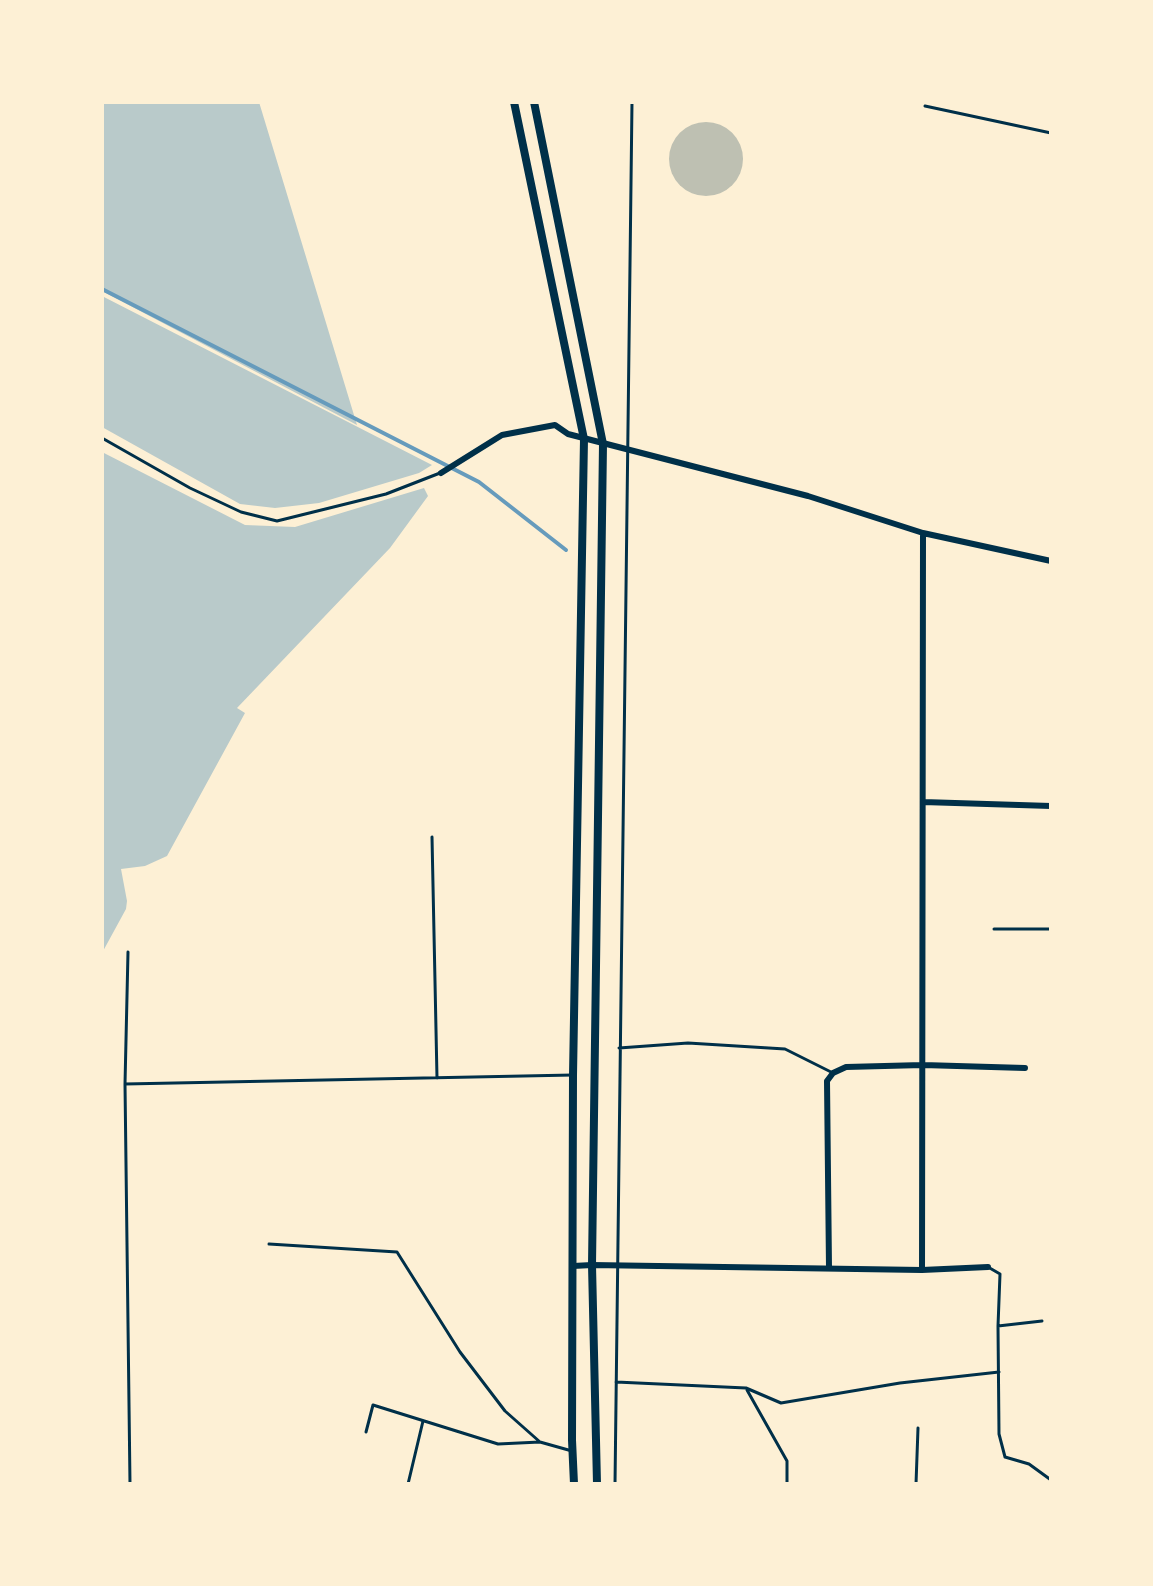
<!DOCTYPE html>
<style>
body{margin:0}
#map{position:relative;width:1153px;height:1586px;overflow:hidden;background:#fdf0d5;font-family:"Zilla Slab",serif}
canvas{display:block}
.frame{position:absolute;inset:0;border:104px solid #fdf0d5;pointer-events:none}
</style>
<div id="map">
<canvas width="1153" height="1586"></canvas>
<div class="frame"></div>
</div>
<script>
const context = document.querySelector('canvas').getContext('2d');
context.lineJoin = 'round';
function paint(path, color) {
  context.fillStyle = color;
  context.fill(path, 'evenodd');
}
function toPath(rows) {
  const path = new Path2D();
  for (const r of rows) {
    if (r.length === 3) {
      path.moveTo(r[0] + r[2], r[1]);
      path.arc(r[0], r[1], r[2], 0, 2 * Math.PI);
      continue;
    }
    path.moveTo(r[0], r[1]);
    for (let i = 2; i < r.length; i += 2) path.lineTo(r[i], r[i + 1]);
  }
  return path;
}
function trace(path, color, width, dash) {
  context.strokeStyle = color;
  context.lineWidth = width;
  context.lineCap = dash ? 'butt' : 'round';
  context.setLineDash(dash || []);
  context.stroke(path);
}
paint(toPath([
 [102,102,259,102,357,425,102,291],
 [102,296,432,465,419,473,319,503,275,508,240,504,102,427],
 [102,452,245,525,295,527,424,488,428,496,390,548,237,708,245,713,167,856,145,866,121,869,127,901,126,909,102,953]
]), '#b9caca');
trace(toPath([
 [102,289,479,482,566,550]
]), '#669bbc', 4);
paint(toPath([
 [706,159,37]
]), '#bec0b2');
trace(toPath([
 [925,106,1051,133],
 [102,438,190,488,241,512,277,521,386,494,440,473],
 [432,837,437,1078],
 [994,929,1051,929],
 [128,952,125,1084,130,1484],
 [619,1048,688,1043,785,1049,833,1073],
 [125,1084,573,1075],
 [269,1244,397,1252,460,1352,505,1411,540,1442,572,1451],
 [988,1267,1000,1274,998,1326,999,1434,1005,1457,1029,1464,1051,1480],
 [998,1326,1042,1321],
 [616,1382,746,1388,781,1403,900,1383,999,1372],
 [747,1390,787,1461,787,1484],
 [366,1432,373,1405,498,1444,540,1442],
 [408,1484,423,1421],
 [615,1484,632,102],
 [916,1484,918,1428]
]), '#003049', 3);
trace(toPath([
 [441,473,502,435,555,425,568,434,808,496,923,533,1051,561],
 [923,802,1051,806],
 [573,1266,592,1265,922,1270,988,1267],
 [829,1268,827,1081,833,1073,846,1067,923,1065,1025,1068],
 [922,1270,923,533]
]), '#003049', 6);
trace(toPath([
 [514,102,584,439,573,1075,572,1440,574,1484],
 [534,102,603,444,592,1265,597,1484]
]), '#003049', 8);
</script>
